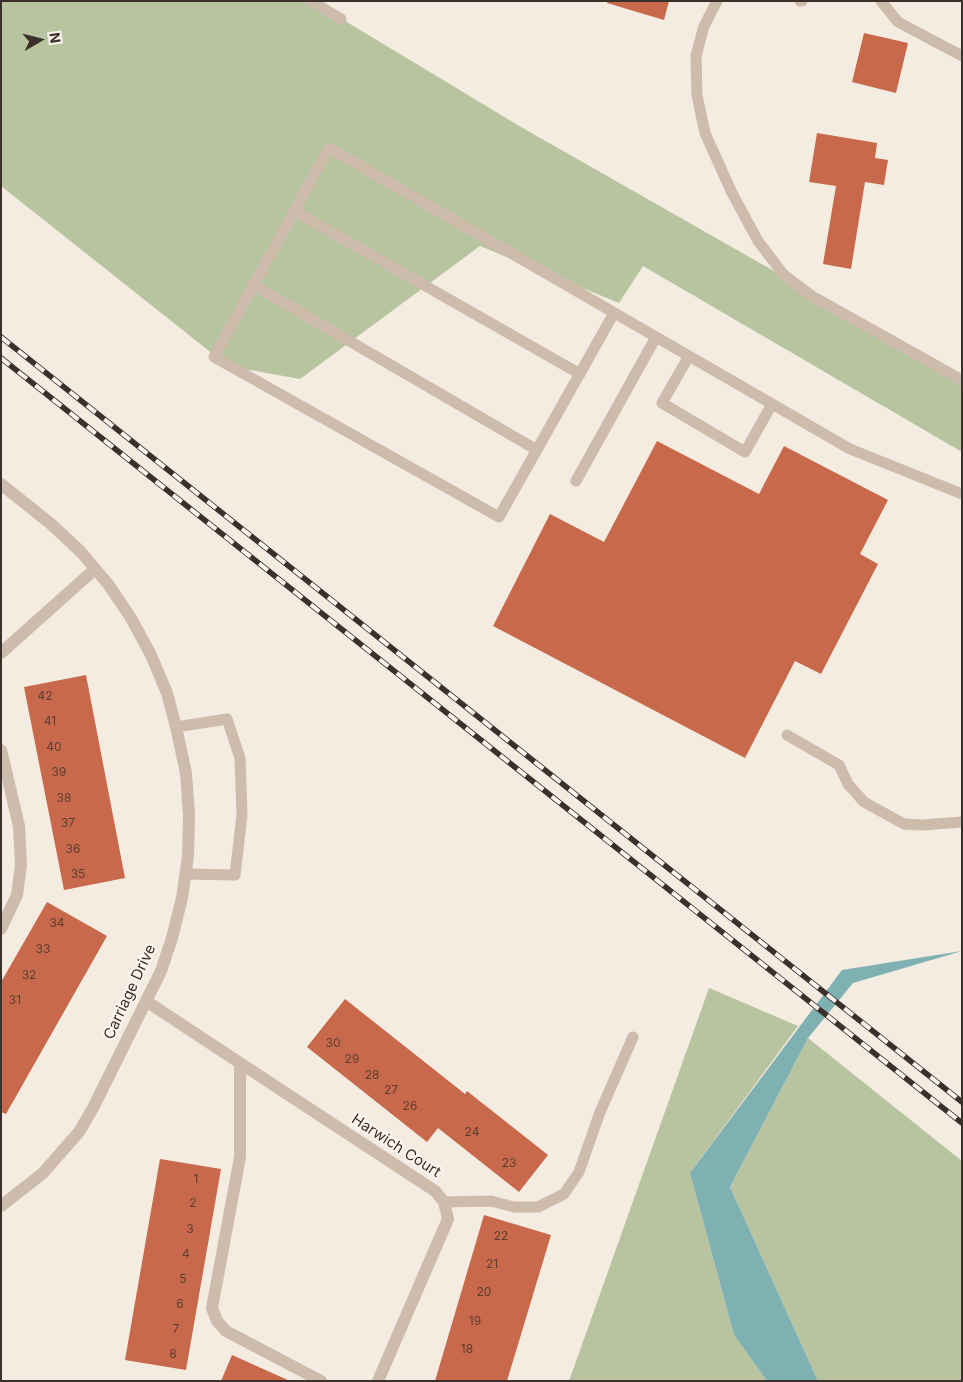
<!DOCTYPE html>
<style>
body{margin:0}
#map{position:relative;width:963px;height:1382px;overflow:hidden;background:#f4ebe1;font-family:Inter,sans-serif}
canvas{display:block}
.frame{position:absolute;inset:0;border:2px solid #3b302b;pointer-events:none}
.north{position:absolute;left:15px;top:15px;width:50px;height:50px;-webkit-text-stroke:4px #fbf5ee;paint-order:stroke;rotate:82deg;font-size:14px;font-weight:700;line-height:20px;text-align:center;color:#3b302b}
.north::after{content:'';display:block;margin:auto;width:18px;height:22px;background:#3b302b;clip-path:polygon(50% 0,100% 100%,50% 72%,0 100%)}
</style>
<div id="map">
<canvas width="963" height="1382"></canvas>
<div class="frame"></div>
<div class="north">N</div>
</div>
<script>
const context = document.querySelector('canvas').getContext('2d');
context.lineJoin = 'round';
function paint(path, color) {
  context.fillStyle = color;
  context.fill(path, 'evenodd');
}
function toPath(rows) {
  const path = new Path2D();
  for (const r of rows) {
    path.moveTo(r[0], r[1]);
    for (let i = 2; i < r.length; i += 2) path.lineTo(r[i], r[i + 1]);
  }
  return path;
}
function trace(path, color, width, dash) {
  context.strokeStyle = color;
  context.lineWidth = width;
  context.lineCap = dash ? 'butt' : 'round';
  context.setLineDash(dash || []);
  context.stroke(path);
}
function label(font, color, halo, rows, align = 'center') {
  context.font = font + ' Inter,sans-serif';
  context.lineWidth = 4.5;
  context.setLineDash([]);
  context.textBaseline = 'middle';
  context.strokeStyle = halo;
  context.fillStyle = color;
  for (const [text, x, y, turn = 0] of rows) {
    context.save();
    context.translate(x, y);
    context.rotate((+turn || 0) * Math.PI / 180);
    context.textAlign = isNaN(turn) ? turn : align;
    if (halo) context.strokeText(text, 0, 0);
    context.fillText(text, 0, 0);
    context.restore();
  }
}
paint(toPath([
 [1,1,312,1,521,127,962,378,962,452,643,266,619,303,480,246,300,379,228,366,1,186],
 [709,988,798,1026,690,1173,734,1335,767,1381,569,1381],
 [808,1038,962,1161,962,1381,818,1381,730,1187]
]), '#b8c4a0');
paint(toPath([
 [962,951,853,983,808,1038,730,1187,818,1381,767,1381,734,1335,690,1173,842,970]
]), '#7fb0b2');
paint(toPath([
 [608,1,669,1,664,20,607,3],
 [864,33,908,43,896,93,852,82],
 [817,133,877,143,875,158,888,160,884,185,865,182,851,269,823,264,836,186,809,182],
 [657,441,759,494,784,446,888,500,860,554,878,564,821,674,795,661,745,758,493,626,550,514,604,542],
 [86,675,125,878,64,890,24,687],
 [47,902,107,936,6,1114,1,1112,1,982],
 [345,999,465,1094,467,1091,548,1155,519,1192,438,1128,427,1142,307,1047],
 [160,1159,221,1169,186,1370,125,1360],
 [484,1215,551,1235,507,1381,435,1381],
 [232,1355,290,1381,221,1381]
]), '#c8694b');
trace(toPath([
 [311,1,341,19],
 [717,1,704,26,696,56,697,95,705,133,732,193,758,241,784,275,812,296,962,380],
 [800,1,802,1],
 [881,1,898,22,962,56],
 [294,211,580,374],
 [253,285,537,450],
 [614,313,499,517,214,357,329,148,850,449,962,494],
 [689,356,662,403,745,452,772,404],
 [576,481,656,337],
 [176,727,227,719,240,758,242,815,235,875,185,874],
 [787,735,839,765,848,784,864,802,904,824,922,825,962,822],
 [444,1202,491,1201,514,1207,538,1207,564,1194,579,1172,600,1112,633,1037]
]), '#cdbbac', 11);
trace(toPath([
 [1,484,51,524,81,552,108,584,131,618,151,655,167,693,176,727,186,773,189,815,188,856,182,898,172,938,161,971,93,1108,79,1132,43,1173,1,1206],
 [1,653,95,569],
 [1,750,19,826,21,865,17,895,1,929],
 [146,1001,240,1063],
 [321,1381,226,1331,217,1321,212,1308,240,1157,240,1063,435,1191,444,1202,448,1219,378,1381]
]), '#cdbbac', 12);
const rail = toPath([
 [1,337,962,1102],
 [1,358,962,1123]
]);
trace(rail, '#3b302b', 5.5);
trace(rail, '#fbf5ee', 4, [11]);
label('12px', '#5e3e33', null, [
 ["42",45,696],
 ["41",50,721],
 ["40",54,747],
 ["39",59,772],
 ["38",64,798],
 ["37",68,823],
 ["36",73,849],
 ["35",78,874],
 ["34",57,923],
 ["33",43,949],
 ["32",29,975],
 ["31",15,1000],
 ["30",333,1043],
 ["29",352,1059],
 ["28",372,1075],
 ["27",391,1090],
 ["26",410,1106],
 ["24",472,1132],
 ["23",509,1163],
 ["1",196,1179],
 ["2",193,1203],
 ["3",190,1229],
 ["22",501,1236],
 ["4",186,1254],
 ["21",492,1264],
 ["5",183,1279],
 ["20",484,1292],
 ["6",180,1304],
 ["19",475,1321],
 ["7",176,1329],
 ["18",467,1349],
 ["8",173,1354]
]);
label('15px', '#3b302b', '#fbf5ee', [
 ["Carriage Drive",130,992,-65],
 ["Harwich Court",396,1146,33]
]);
</script>
